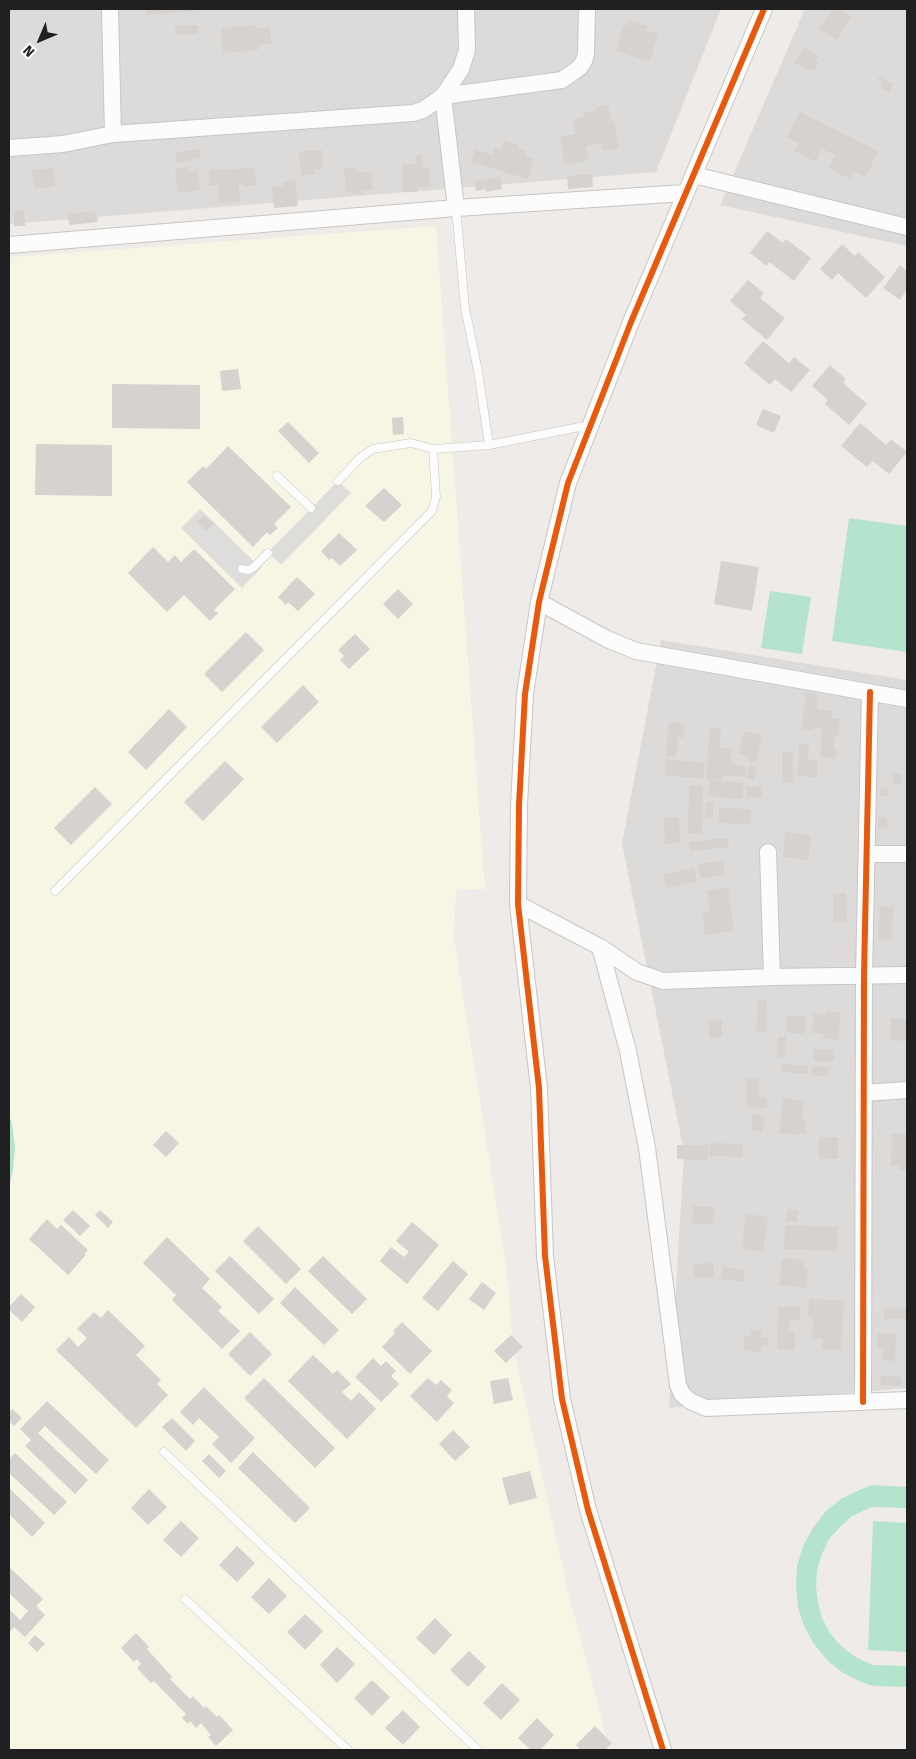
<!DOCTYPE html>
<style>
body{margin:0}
#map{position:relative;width:916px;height:1759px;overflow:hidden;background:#eeebe8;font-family:"Fira Sans",sans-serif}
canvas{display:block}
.frame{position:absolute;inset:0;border:10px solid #202020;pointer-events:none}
.north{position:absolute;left:15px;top:15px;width:50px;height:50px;-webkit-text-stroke:4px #fff;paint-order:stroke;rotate:225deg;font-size:14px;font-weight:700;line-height:20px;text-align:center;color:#202020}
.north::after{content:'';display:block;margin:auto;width:18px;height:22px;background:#202020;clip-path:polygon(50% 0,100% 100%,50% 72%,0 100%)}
</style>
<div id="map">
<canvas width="916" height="1759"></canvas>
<div class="frame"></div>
<div class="north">N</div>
</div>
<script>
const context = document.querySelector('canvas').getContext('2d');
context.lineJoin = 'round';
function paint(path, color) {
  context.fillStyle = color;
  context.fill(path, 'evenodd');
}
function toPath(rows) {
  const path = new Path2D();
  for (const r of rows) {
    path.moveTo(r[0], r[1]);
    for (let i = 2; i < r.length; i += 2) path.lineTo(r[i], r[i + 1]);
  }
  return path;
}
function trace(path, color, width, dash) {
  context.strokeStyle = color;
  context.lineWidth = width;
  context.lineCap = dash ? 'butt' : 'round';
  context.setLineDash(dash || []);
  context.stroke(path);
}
paint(toPath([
 [9,9,721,9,656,172,9,224],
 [805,9,907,9,907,246,720,205],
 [661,640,907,680,907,1388,669,1408,684,1152,622,843]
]), '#dddbda');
paint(toPath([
 [436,226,485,889,456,890,454,938,506,1264,514,1351,569,1595,610,1750,9,1750,9,257]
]), '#f7f5e4');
paint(toPath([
 [849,518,907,526,907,652,832,641],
 [770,591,811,597,802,654,761,648],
 [9,1115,12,1124,15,1147,13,1170,9,1187],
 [872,1485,907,1487,907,1508,872,1507,852,1516,840,1527,829,1539,822,1554,817,1570,816,1586,818,1603,822,1618,830,1633,841,1646,854,1656,872,1665,907,1666,907,1687,873,1686,861,1682,843,1673,827,1660,814,1644,804,1626,798,1607,796,1586,797,1566,803,1546,813,1528,825,1512,841,1499,859,1490],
 [873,1521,907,1523,907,1652,868,1650]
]), '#b4e4ce');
paint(toPath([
 [338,481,351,493,281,565,268,552],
 [200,509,261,568,242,588,181,528]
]), '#dedddc');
paint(toPath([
 [146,9,204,9,204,10,147,15],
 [832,9,840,9,852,17,837,40,819,29],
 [630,21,648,26,646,31,658,34,650,61,616,51,624,24,629,26],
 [175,25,198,25,198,34,175,34],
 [256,25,256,28,270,27,272,44,258,45,258,50,223,53,221,28],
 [805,47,819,56,815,61,818,64,814,71,810,69,808,71,795,63],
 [879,77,893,84,889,92,880,87,882,82,878,80],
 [608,105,611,121,614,121,619,148,603,151,601,143,586,146,589,160,565,165,560,137,576,134,573,119,584,117,583,113,596,111,595,107],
 [800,112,878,151,866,177,854,171,850,179,828,168,835,155,822,149,816,162,795,151,799,143,787,137],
 [504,140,519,145,518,148,526,151,524,156,534,159,528,179,471,162,475,149,493,155,495,147,501,149],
 [199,148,201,158,177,163,175,153],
 [322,150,323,169,315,169,315,174,301,175,299,152],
 [415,155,422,155,423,168,429,167,430,187,417,187,417,192,403,192,402,165,416,164],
 [189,167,189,172,197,171,200,190,178,193,175,169],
 [357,167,357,172,371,171,373,190,362,191,362,194,353,195,353,192,346,193,344,168],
 [53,168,55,187,35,188,31,170],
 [255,168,256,185,244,186,244,183,239,184,240,201,219,203,218,185,210,185,209,170],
 [592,174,593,187,568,189,567,176],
 [500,177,502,189,486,192,486,189,476,191,474,181],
 [295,180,298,206,274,208,272,187,283,186,282,182],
 [14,210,24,210,25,226,14,226],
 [96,211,98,222,69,225,68,214],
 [767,231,783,243,786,239,811,258,794,281,769,262,767,266,750,253],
 [842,244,855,256,858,252,885,277,866,298,838,273,832,280,820,269],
 [900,265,907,271,907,289,900,300,883,288],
 [748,280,764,293,760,298,785,318,767,340,742,319,746,315,730,301],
 [763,341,789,363,794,357,810,370,791,392,775,379,770,385,744,363],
 [830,365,846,379,843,383,867,404,849,425,825,404,828,400,812,386],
 [238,369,241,389,222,391,220,371],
 [112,384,200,385,200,429,112,428],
 [763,409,781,416,774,433,756,425],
 [403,417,404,434,393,435,392,418],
 [288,422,319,453,309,463,278,431],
 [860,423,886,445,891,439,907,452,889,474,873,461,867,467,841,446],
 [36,444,112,445,112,496,35,495],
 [228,446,291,507,274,524,278,528,270,535,267,532,253,547,187,482,203,466,206,469],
 [384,488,402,505,384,522,365,506],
 [204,515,214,524,206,531,197,522],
 [339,533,357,550,340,566,332,558,329,560,321,551],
 [153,547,168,562,175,555,181,562,194,549,235,589,214,610,218,613,210,621,184,595,167,612,128,573],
 [721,561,759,567,752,611,714,604],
 [297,577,315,594,298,611,288,602,286,605,278,597],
 [398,589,413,604,398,619,383,604],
 [246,632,264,650,222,692,204,674],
 [355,634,370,649,349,669,340,660,344,656,338,650],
 [303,685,319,702,277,743,261,727],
 [806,693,818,694,817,709,832,711,832,718,840,719,838,736,835,736,834,750,837,750,836,759,820,757,822,728,814,727,813,730,802,729],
 [169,709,187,727,146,770,128,752],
 [669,722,685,724,684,738,678,737,676,757,666,756],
 [710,727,721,728,719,748,731,749,731,764,746,766,745,777,723,775,722,780,706,779],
 [744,731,762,735,756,763,747,761,748,756,739,754],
 [799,744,809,744,808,760,817,760,817,777,798,776],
 [782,752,793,752,793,783,782,783],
 [666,759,705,763,703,779,665,775],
 [225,761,244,779,203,821,184,802],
 [749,765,757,767,754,780,746,778],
 [901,773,902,784,893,785,892,774],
 [710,780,744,783,742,799,708,796],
 [689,785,703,786,702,834,688,833],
 [95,787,112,804,71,845,54,828],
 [746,787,761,787,762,797,747,797],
 [887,788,888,796,880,797,879,789],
 [706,802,713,802,713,818,705,818],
 [719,808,751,809,750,824,719,823],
 [664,817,679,817,680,843,665,844],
 [878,818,887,818,887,828,878,827],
 [785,832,811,835,808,860,783,857],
 [728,838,729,847,690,851,689,842],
 [723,861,725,875,700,878,698,864],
 [694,868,697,882,666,888,663,874],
 [728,887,734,931,705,935,702,912,710,911,707,890],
 [846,893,847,922,833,922,833,894],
 [880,907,893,907,892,940,878,939],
 [758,999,767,1000,766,1032,756,1031],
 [826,1011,841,1012,838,1040,823,1038,823,1034,812,1033,814,1013,825,1015],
 [787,1015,806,1017,805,1034,786,1032],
 [891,1018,907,1019,907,1041,890,1040],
 [709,1020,722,1020,722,1037,709,1038],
 [778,1037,786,1037,785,1058,777,1058],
 [813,1049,834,1049,834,1061,813,1061],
 [782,1064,808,1066,807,1074,781,1072],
 [812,1066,829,1067,828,1077,811,1075],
 [758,1078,759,1098,767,1098,767,1108,747,1108,746,1079],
 [783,1098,804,1101,802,1120,806,1121,805,1134,800,1133,800,1135,779,1133],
 [753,1114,765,1116,762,1132,751,1130],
 [166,1131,179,1143,166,1157,153,1145],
 [892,1134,907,1134,907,1170,899,1170,899,1166,891,1165],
 [819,1137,838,1137,838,1159,819,1159],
 [710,1143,743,1144,743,1157,710,1156],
 [677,1145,708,1145,708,1160,677,1159],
 [693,1206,715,1207,713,1225,692,1223],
 [787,1209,798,1210,797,1222,786,1222],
 [73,1210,90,1226,80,1236,63,1220],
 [100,1210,113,1222,108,1228,95,1215],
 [746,1214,768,1217,763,1252,742,1249],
 [47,1219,57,1229,61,1225,88,1250,84,1254,86,1255,68,1275,29,1239],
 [412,1222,439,1245,407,1284,380,1261,391,1247,404,1257,409,1252,396,1241],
 [785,1225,838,1227,837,1251,784,1249],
 [258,1226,301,1269,286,1284,243,1241],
 [167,1237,210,1279,202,1288,222,1307,218,1311,240,1331,222,1349,172,1300,176,1295,143,1263],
 [230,1256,274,1299,259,1314,215,1271],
 [323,1256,367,1299,352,1314,308,1271],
 [782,1258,805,1260,804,1269,808,1270,806,1288,779,1285],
 [453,1261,468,1274,438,1311,422,1298],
 [714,1263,714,1278,694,1278,693,1264],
 [723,1267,745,1270,743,1282,721,1279],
 [482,1282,496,1293,484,1310,469,1299],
 [295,1287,339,1330,324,1345,280,1303],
 [21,1294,35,1307,22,1322,9,1310,9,1307],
 [809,1299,844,1300,841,1350,822,1349,823,1339,812,1339,813,1317,808,1317],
 [778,1307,800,1307,800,1320,789,1320,789,1331,795,1331,795,1350,777,1349],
 [884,1308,907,1308,907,1319,884,1319],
 [108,1310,145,1346,136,1355,161,1380,157,1384,168,1395,136,1428,56,1350,69,1337,78,1347,87,1338,77,1329,94,1312,101,1318],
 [402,1322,432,1351,410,1374,382,1347,395,1333,393,1331],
 [750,1330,761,1330,761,1337,768,1337,768,1346,761,1346,761,1352,751,1352,750,1350,744,1350,744,1336,751,1336],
 [250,1332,272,1354,250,1376,228,1354],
 [877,1333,896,1334,895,1361,883,1360,883,1349,877,1349],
 [511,1335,523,1347,506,1363,494,1351],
 [313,1355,333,1374,337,1370,351,1384,342,1392,351,1401,359,1392,376,1409,347,1439,288,1381],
 [373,1358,381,1366,386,1361,396,1371,391,1376,399,1384,381,1402,355,1377],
 [881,1376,902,1377,902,1386,880,1385],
 [264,1378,335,1448,315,1468,244,1398],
 [428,1378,436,1385,441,1380,452,1390,447,1396,454,1403,437,1422,410,1396],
 [508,1378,513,1400,494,1404,490,1381],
 [204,1387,255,1438,231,1463,212,1444,219,1437,199,1418,193,1425,180,1412],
 [47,1401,109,1460,96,1474,45,1426,38,1433,88,1480,75,1494,25,1446,31,1440,20,1429],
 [12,1409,22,1418,14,1426,9,1421,9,1413],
 [172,1418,195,1441,186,1451,162,1427],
 [453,1430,470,1447,455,1461,439,1444],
 [253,1452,310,1508,295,1523,238,1468],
 [15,1453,67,1502,54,1515,9,1473,9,1457,10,1458],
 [209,1454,226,1471,219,1478,202,1461],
 [530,1471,537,1498,509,1505,502,1478],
 [9,1488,45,1523,32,1537,9,1514],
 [149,1489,167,1507,148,1525,131,1508],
 [181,1521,199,1538,181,1557,163,1540],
 [237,1546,255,1563,237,1582,219,1565],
 [9,1567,43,1599,36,1606,45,1615,25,1637,14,1627,9,1633,9,1609,20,1620,28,1611,9,1593],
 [269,1578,287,1596,269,1614,251,1597],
 [305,1614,323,1631,305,1650,287,1632],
 [435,1618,452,1635,434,1655,416,1638],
 [136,1633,149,1647,147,1649,172,1677,170,1679,190,1699,193,1696,204,1708,206,1706,217,1717,219,1715,233,1730,216,1746,208,1737,211,1735,201,1723,196,1728,190,1721,188,1724,182,1718,186,1714,154,1681,151,1683,137,1668,141,1664,137,1659,134,1662,121,1648],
 [35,1635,45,1644,37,1652,28,1643],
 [337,1647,355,1664,337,1683,320,1665],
 [469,1651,486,1667,468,1687,450,1670],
 [372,1680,390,1697,372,1716,354,1698],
 [502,1683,520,1700,501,1720,483,1703],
 [403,1710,420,1727,403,1745,385,1728],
 [537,1718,554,1735,540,1750,531,1750,518,1738],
 [595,1726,612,1743,605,1750,581,1750,576,1745]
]), '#d5d2cf');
const service = toPath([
 [456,208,465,308,478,371,489,445],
 [277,476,311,508],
 [338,481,361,457,373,449,411,443,433,449,489,445,590,425],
 [242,569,249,570,255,566,268,553],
 [55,891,432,511,436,497,433,449],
 [164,1452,478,1750],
 [185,1599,348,1750]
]);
const minor = toPath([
 [110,9,113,134],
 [9,148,63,144,113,134,413,113,423,110,443,96,461,69,467,50,466,9],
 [694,175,907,227],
 [456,208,443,96,562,80,579,68,584,61,586,54,587,9],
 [9,245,456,208,685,193],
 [539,602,607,639,636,651,907,699],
 [768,852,772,977],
 [867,854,907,854],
 [518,904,600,947,637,972,663,981,772,977,907,975],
 [600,947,628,1051,647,1148,678,1385,682,1394,690,1401,706,1408,907,1400],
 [864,1093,907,1090],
 [863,1402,864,975,870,692],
 [663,1750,588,1510,562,1399,545,1256,539,1088,518,904,519,805,525,694,539,602,568,483,631,322,764,9]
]);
trace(service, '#c7c6c4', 9);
trace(minor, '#c7c6c4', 18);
trace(service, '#fcfcfc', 8);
trace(minor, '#fcfcfc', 16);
trace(toPath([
 [863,1402,864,975,870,692],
 [663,1750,588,1510,562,1399,545,1256,539,1088,518,904,519,805,525,694,539,602,568,483,631,322,764,9]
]), '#e8590c', 6);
</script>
